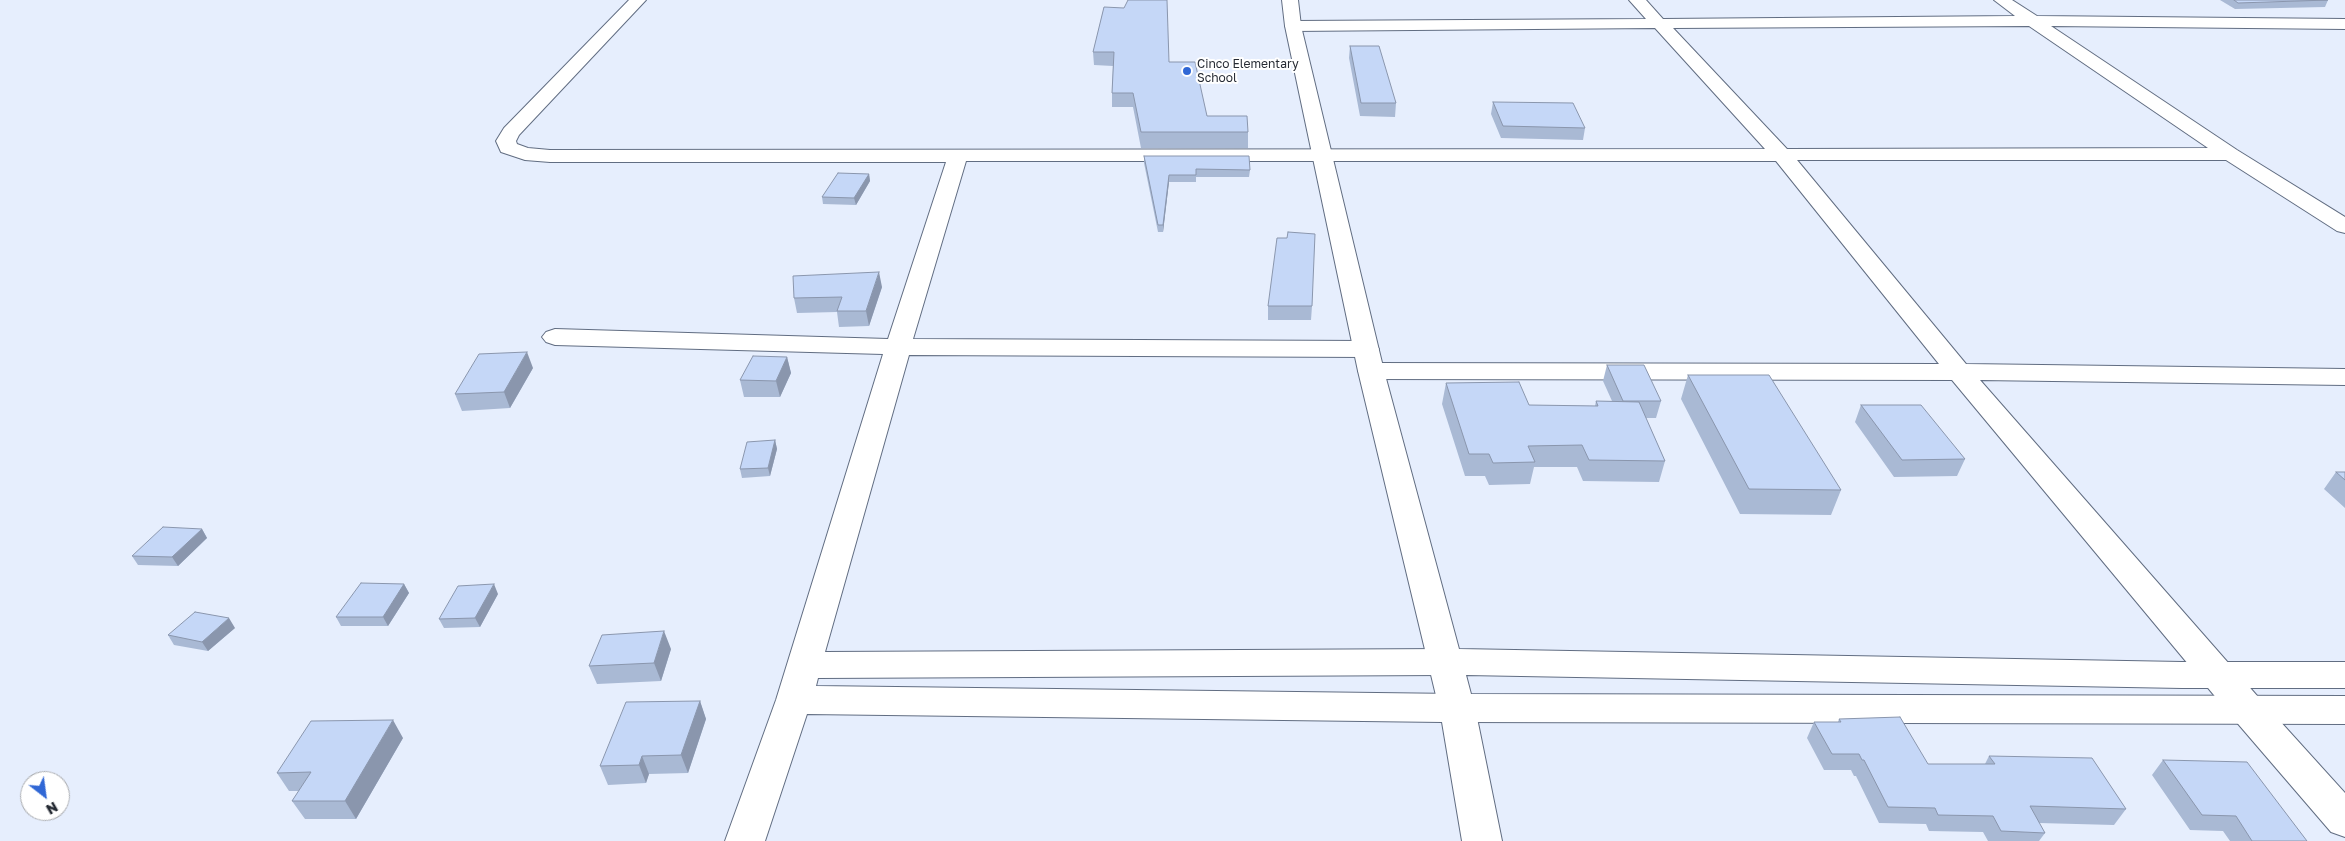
<!DOCTYPE html>
<style>
body{margin:0}
#map{position:relative;width:2345px;height:841px;overflow:hidden;background:#e6eefd;font-family:"Golos Text",sans-serif}
canvas{display:block}
.north{position:absolute;left:20px;top:771px;width:50px;height:50px;box-sizing:border-box;background:#fff;border:1px solid #a8aaae;border-radius:50%;rotate:150deg;font-size:14px;font-weight:700;line-height:20px;text-align:center;color:#262b34}
.north::after{content:'';display:block;margin:auto;width:18px;height:22px;background:#3067d5;clip-path:polygon(50% 0,100% 100%,50% 72%,0 100%)}
</style>
<div id="map">
<canvas width="2345" height="841"></canvas>
<div class="north">N</div>
</div>
<script>
const context = document.querySelector('canvas').getContext('2d');
context.lineJoin = 'round';
function toPath(rows) {
  const path = new Path2D();
  for (const r of rows) {
    path.moveTo(r[0], r[1]);
    for (let i = 2; i < r.length; i += 2) path.lineTo(r[i], r[i + 1]);
  }
  return path;
}
function trace(path, color, width, dash) {
  context.strokeStyle = color;
  context.lineWidth = width;
  context.lineCap = dash ? 'butt' : 'round';
  context.setLineDash(dash || []);
  context.stroke(path);
}
function paint(path, color) {
  context.fillStyle = color;
  context.fill(path, 'evenodd');
}
function label(font, color, halo, rows, align = 'center') {
  context.font = font + ' "Golos Text",sans-serif';
  context.lineWidth = 4;
  context.setLineDash([]);
  context.textBaseline = 'middle';
  context.strokeStyle = halo;
  context.fillStyle = color;
  for (const [text, x, y, turn = 0] of rows) {
    context.save();
    context.translate(x, y);
    context.rotate((+turn || 0) * Math.PI / 180);
    context.textAlign = isNaN(turn) ? turn : align;
    if (halo) context.strokeText(text, 0, 0);
    context.fillText(text, 0, 0);
    context.restore();
  }
}
const street = toPath([
 [629,0,646,0,519,135,516,141,517,144,528,148,550,150,1765,149,1655,28,1293,31,1287,29,1285,26,1287,23,1293,21,1646,19,1629,0,1646,0,1663,19,2015,16,1994,0,2012,0,2037,16,2345,19,2345,29,2051,26,2237,150,2345,217,2345,233,2337,231,2226,160,1797,160,1966,364,2345,369,2345,385,1980,380,2259,698,2345,793,2345,837,2331,832,2233,718,1952,380,1371,379,1362,377,1358,371,1362,365,1371,363,1939,364,1776,161,966,161,913,339,1366,341,1375,344,1379,349,1375,354,1366,357,909,355,825,652,1446,649,1458,653,1463,662,1458,671,1446,675,818,678,816,686,1457,694,1470,698,1475,708,1502,841,1462,841,1442,722,807,714,765,841,725,841,776,700,883,354,555,345,546,342,542,337,546,332,555,329,888,339,946,162,550,162,525,160,501,152,496,141,504,128,629,0],
 [2029,26,2208,148,1787,149,1673,28,2029,26]
]);
const secondary = toPath([
 [1282,0,1298,0,1301,26,1384,371,1459,649,2182,662,2345,662,2345,688,2182,688,1466,675,1471,694,2345,696,2345,724,1457,722,1444,718,1439,708,1358,371,1285,26,1282,0]
]);
trace(street, '#616d82', 2);
trace(secondary, '#616d82', 2);
paint(street, '#fff');
paint(secondary, '#fff');
paint(toPath([
 [2220,0,2328,0,2325,7,2235,9],
 [1104,7,1169,62,1207,116,1248,132,1248,148,1141,148,1133,107,1112,107,1112,93,1113,66,1094,65,1093,52],
 [1350,46,1396,103,1395,117,1360,116,1349,58],
 [1493,102,1585,128,1583,140,1501,138,1491,114],
 [1144,156,1250,170,1249,177,1196,177,1196,182,1169,182,1163,232,1158,232,1144,163],
 [869,174,870,181,856,205,823,204,822,197],
 [882,287,869,326,839,327,837,312,797,313,794,298],
 [1268,306,1312,306,1311,320,1268,320],
 [787,357,791,373,780,397,744,397,740,380],
 [1607,365,1661,401,1656,418,1646,418,1665,461,1659,482,1583,481,1577,467,1534,467,1530,484,1489,485,1485,476,1465,476,1442,404,1446,383,1529,405,1595,406,1596,401,1612,401,1603,381],
 [533,368,510,408,462,411,455,394],
 [1688,375,1841,490,1831,515,1740,514,1681,399],
 [1861,405,1965,459,1957,476,1894,477,1855,422],
 [775,440,777,449,770,476,742,478,740,469],
 [2336,472,2345,472,2345,508,2324,489],
 [202,529,207,538,178,566,138,565,132,556],
 [404,584,409,593,388,626,341,626,336,617],
 [498,594,480,627,444,628,439,619],
 [235,628,208,651,174,645,168,635],
 [671,649,661,681,597,684,589,666],
 [700,701,706,719,688,773,649,774,646,783,608,785,600,766],
 [1839,719,1928,764,1985,764,1989,756,2126,809,2114,825,2039,823,2045,833,2039,841,1988,841,1983,832,1929,831,1926,824,1879,823,1856,776,1854,776,1851,770,1824,770,1807,738,1814,722,1838,722],
 [403,738,356,819,305,819,292,801,299,791,289,791,277,773],
 [2163,760,2307,841,2230,841,2223,831,2190,830,2152,775]
]), '#a9b9d4');
paint(toPath([
 [869,174,870,181,856,205,854,198],
 [1169,175,1169,182,1163,232,1163,225],
 [879,272,882,287,869,326,866,311],
 [527,352,533,368,510,408,504,392],
 [787,357,791,373,780,397,776,381],
 [775,440,777,449,770,476,768,468],
 [202,529,207,538,178,566,172,557],
 [404,584,409,593,388,626,383,617],
 [494,584,498,594,480,627,475,618],
 [229,618,235,628,208,651,202,642],
 [664,631,671,649,661,681,654,663],
 [700,701,706,719,688,773,681,755],
 [393,720,403,738,356,819,345,801],
 [642,756,649,774,646,783,639,765]
]), '#8a96ad');
const building = toPath([
 [1128,0,1167,0,1169,62,1195,62,1207,116,1247,116,1248,132,1141,132,1133,93,1112,93,1114,52,1093,52,1104,7,1124,8,1128,0],
 [2234,0,2328,0,2238,3,2234,0],
 [1350,46,1379,46,1396,103,1361,103,1350,46],
 [1493,102,1573,103,1585,128,1503,126,1493,102],
 [1144,156,1249,156,1250,170,1196,169,1196,175,1169,175,1163,225,1158,225,1144,156],
 [838,173,869,174,854,198,822,197,838,173],
 [1288,232,1315,234,1312,306,1268,306,1277,238,1287,238,1288,232],
 [879,272,866,311,837,311,842,297,794,298,793,276,879,272],
 [527,352,504,392,455,394,479,354,527,352],
 [753,356,787,357,776,381,740,380,753,356],
 [1607,365,1644,365,1661,401,1623,401,1607,365],
 [1688,375,1769,375,1841,490,1749,489,1688,375],
 [1519,382,1529,405,1598,406,1596,401,1639,402,1665,461,1589,460,1582,445,1528,446,1535,462,1493,463,1489,454,1469,454,1446,383,1519,382],
 [1861,405,1921,405,1965,459,1902,460,1861,405],
 [775,440,768,468,740,469,747,442,775,440],
 [2336,472,2345,472,2345,480,2336,472],
 [163,527,202,529,172,557,132,556,163,527],
 [361,583,404,584,383,617,336,617,361,583],
 [494,584,475,618,439,619,458,586,494,584],
 [195,612,229,618,202,642,168,635,195,612],
 [664,631,654,663,589,666,602,635,664,631],
 [700,701,681,755,642,756,639,765,600,766,626,702,700,701],
 [1900,717,1928,764,1995,764,1989,756,2092,758,2126,809,2030,806,2045,833,2001,831,1993,816,1938,815,1935,808,1888,807,1864,760,1862,760,1859,754,1832,754,1814,722,1841,722,1839,719,1900,717],
 [393,720,345,801,292,801,311,772,277,773,311,721,393,720],
 [2163,760,2247,762,2307,841,2252,841,2236,816,2202,815,2163,760]
]);
paint(building, '#c5d7f7');
trace(building, '#8a96ad', 1);
for (const [x, y, r, color] of [
 [1187,71,5,"#3067d5"]
]) {
  const dot = new Path2D();
  dot.arc(x, y, r, 0, 2 * Math.PI);
  context.fillStyle = color;
  context.fill(dot);
  trace(dot, '#fff', 2);
}
label('12px', '#262b34', '#fff', [
 ["Cinco Elementary",1197,64],
 ["School",1197,78]
], 'left');
</script>
